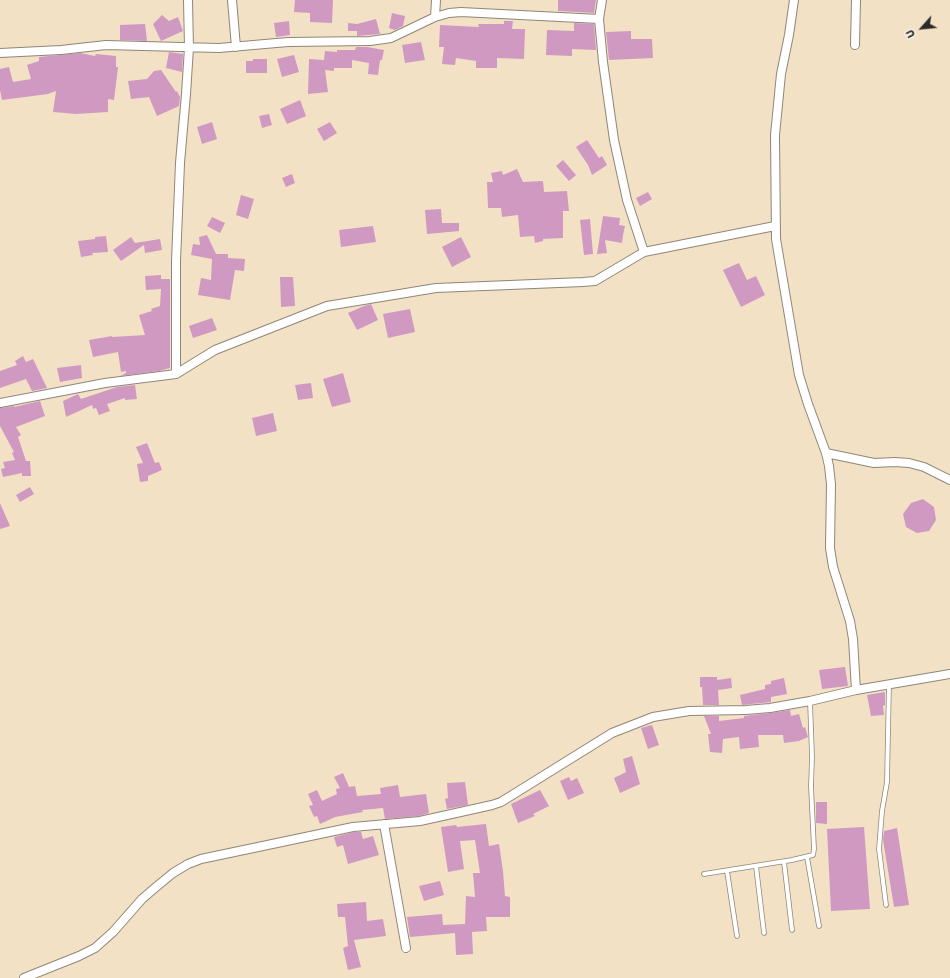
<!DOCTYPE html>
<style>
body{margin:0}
#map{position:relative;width:950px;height:978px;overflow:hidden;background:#f3e1c6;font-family:"Shantell Sans",sans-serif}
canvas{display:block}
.north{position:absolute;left:902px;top:8px;width:40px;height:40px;-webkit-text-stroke:3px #f7f3e8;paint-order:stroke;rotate:243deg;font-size:11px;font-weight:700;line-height:16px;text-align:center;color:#2b2b2b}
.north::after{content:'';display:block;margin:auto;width:14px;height:18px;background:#2b2b2b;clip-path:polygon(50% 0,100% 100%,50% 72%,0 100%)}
</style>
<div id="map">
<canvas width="950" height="978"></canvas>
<div class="north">U</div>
</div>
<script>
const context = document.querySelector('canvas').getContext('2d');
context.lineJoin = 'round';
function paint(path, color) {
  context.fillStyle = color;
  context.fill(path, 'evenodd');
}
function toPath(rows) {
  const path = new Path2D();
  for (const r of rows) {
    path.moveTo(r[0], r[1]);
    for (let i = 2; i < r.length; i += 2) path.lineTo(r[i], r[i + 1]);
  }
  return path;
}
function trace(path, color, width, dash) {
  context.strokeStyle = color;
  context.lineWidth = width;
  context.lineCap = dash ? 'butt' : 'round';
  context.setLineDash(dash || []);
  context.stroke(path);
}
paint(toPath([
 [295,0,333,0,332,23,310,22,310,13,294,12],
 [558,0,596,0,594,13,558,11],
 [392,13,405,16,403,26,395,30,389,28],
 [162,15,169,21,178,17,183,31,161,41,153,24],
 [376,19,380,34,357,36,357,31,348,31,348,23,357,24],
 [289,21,290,35,276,37,274,23],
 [504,21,513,21,512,29,525,29,524,59,497,58,497,68,476,68,476,61,456,58,455,65,442,64,444,47,439,47,440,25,479,27,478,24,504,24],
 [574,23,594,24,596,50,572,49,572,56,546,55,547,30,574,31],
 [145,24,147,41,120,40,120,25],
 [631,31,631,39,652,39,653,58,609,60,606,32],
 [421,42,425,60,405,63,402,45],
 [356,47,367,47,384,50,382,60,380,60,378,75,368,74,369,63,352,60,352,68,334,68,334,71,325,70,328,92,308,94,309,59,324,60,325,51,337,52,337,50,355,50],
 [169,52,183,54,182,72,166,68],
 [80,53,95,56,96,54,116,56,116,67,118,67,114,100,108,99,108,112,76,114,53,112,56,91,48,94,2,100,0,90,0,69,9,67,13,82,31,79,27,65,39,61,39,57],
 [294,55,299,72,282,77,277,59],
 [253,59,267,59,267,73,246,73,246,61,253,61],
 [161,70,176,92,177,91,180,97,179,106,157,116,149,97,131,99,128,81,147,79,154,71],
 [300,100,306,116,287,124,280,109],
 [269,114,272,125,262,128,259,116],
 [212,122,217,139,202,144,197,127],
 [330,122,337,133,324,141,317,129],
 [587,140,599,158,602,156,607,165,592,175,588,165,576,147],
 [563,160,576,175,569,181,556,166],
 [517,169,523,182,543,181,544,192,567,191,569,211,563,211,563,238,543,239,543,241,535,243,534,236,520,237,518,215,502,217,501,208,488,208,487,182,493,182,491,173,502,171,503,175],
 [292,174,295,183,286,187,282,178],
 [648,192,652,199,640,206,636,198],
 [241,195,254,199,248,219,236,215],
 [441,209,442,223,459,223,459,231,427,234,425,210],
 [603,216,620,218,619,225,625,226,623,235,622,243,605,240,607,253,597,254],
 [212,217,225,223,220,233,207,226],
 [590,219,593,254,584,255,580,220],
 [373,226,376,242,341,247,339,230],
 [207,235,216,254,228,254,228,258,245,259,244,271,235,270,230,300,198,295,201,278,211,280,212,259,191,255,193,244,200,245,199,237],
 [106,236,108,252,92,253,93,255,81,257,78,241,95,239,95,237],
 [131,237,135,243,160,239,162,250,145,253,144,245,121,261,113,250],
 [461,237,471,257,452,267,442,247],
 [739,263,747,280,756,276,765,295,741,307,723,270],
 [161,275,161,279,170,279,170,368,159,371,120,376,126,373,126,371,121,372,118,352,93,357,89,340,112,336,112,337,145,335,139,315,152,311,151,309,160,306,161,289,146,290,145,276],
 [280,277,293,277,295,306,281,307],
 [371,304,378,320,357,330,348,313,364,306],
 [410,309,415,332,388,338,383,314],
 [212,318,217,330,193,338,189,326],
 [23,356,26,362,33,359,47,388,32,391,26,379,0,388,0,371,17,365,15,361],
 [81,365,82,378,60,382,57,368],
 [343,373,351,402,332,407,323,379],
 [311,383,313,398,298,400,295,385],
 [135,385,137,399,125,400,125,398,107,404,110,411,99,415,96,408,93,409,92,405,66,417,63,401,78,394,81,399,117,387],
 [40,401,45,416,16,427,21,435,18,437,26,461,30,461,31,476,22,476,22,473,3,477,1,469,5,468,3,462,15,460,12,453,14,452,0,426,0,408,14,406,14,407],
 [273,413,277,431,256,436,252,418],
 [147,443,155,463,159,462,162,470,148,476,148,481,140,482,137,464,143,463,136,447],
 [30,487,34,494,20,502,16,495],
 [923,499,934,507,936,520,929,531,917,533,906,527,903,514,911,503],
 [0,503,10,526,0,529],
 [845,667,848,686,822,689,819,670],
 [700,677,717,677,717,680,731,678,732,688,718,690,719,705,703,705,702,687,700,687],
 [784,678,787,694,771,697,771,702,742,705,740,695,765,689,765,685,771,684,771,681],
 [885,692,885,705,883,706,884,715,871,716,867,695],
 [790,710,791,716,799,714,803,728,805,727,808,737,799,741,784,743,783,735,758,735,759,747,740,749,739,737,723,739,722,753,710,752,708,734,711,734,704,716,719,716,719,721,744,718,744,716,770,713],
 [652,725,659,745,648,749,641,728],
 [632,756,640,784,620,793,614,778,626,772,623,759],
 [343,773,349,787,355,786,357,796,381,794,380,788,398,785,400,797,426,794,429,813,419,816,385,819,383,808,362,810,363,812,335,817,320,824,317,816,314,817,309,806,313,805,308,794,317,790,322,801,337,794,336,789,340,788,334,777],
 [569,777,571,781,577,778,584,793,568,800,560,781],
 [465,782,468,805,447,809,445,799,448,798,447,783],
 [540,790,549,806,533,814,535,816,518,823,511,804],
 [816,802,827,802,827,824,816,823],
 [486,824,489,846,499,844,503,871,505,896,510,897,510,917,486,917,487,931,472,932,473,954,456,955,455,933,410,937,407,917,442,914,443,925,465,924,466,896,475,897,473,873,480,873,475,840,460,841,464,869,448,872,441,827,456,825,457,827],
 [864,827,870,909,831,911,827,829],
 [897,828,909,905,894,907,883,840,884,831],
 [354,832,361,832,363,839,373,836,379,855,348,864,343,845,337,847,334,837],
 [440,881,444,895,424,901,419,886],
 [366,902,367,921,383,919,386,936,354,940,361,967,348,970,343,948,348,946,345,917,338,917,337,904]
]), '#d099c2');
const service = toPath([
 [807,857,819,926],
 [784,862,792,930],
 [756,866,764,933],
 [727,871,737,936],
 [704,874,792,860,813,855,814,849,811,786,812,757,810,701],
 [886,905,879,849,882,811,887,782,889,684]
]);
const minor = toPath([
 [232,0,236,47],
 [794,0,789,35,781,74,775,135,776,239,799,375,808,404,826,453,829,466,831,484,830,548,833,567,850,621,853,639,856,690],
 [435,17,436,0],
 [599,19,603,62,614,140,627,200,644,252],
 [855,45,856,0],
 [0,53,61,50,106,45,219,48,288,42,370,41,391,38,435,17,449,13,461,12,599,19,602,0],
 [176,374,176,261,180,163,186,94,189,48,188,0],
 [0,403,105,383,176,374,215,350,327,306,436,288,583,282,595,281,644,252,775,226],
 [826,453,874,463,895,462,909,463,924,467,950,480],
 [384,824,406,948],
 [24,978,79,956,95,948,113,932,142,899,156,887,173,873,188,864,201,859,353,827,420,821,492,805,501,802,612,733,653,717,689,711,746,710,770,708,810,701,856,690,950,674]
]);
trace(service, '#8f8678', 5.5);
trace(minor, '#8f8678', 10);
trace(service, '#fff', 4);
trace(minor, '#fff', 8);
</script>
